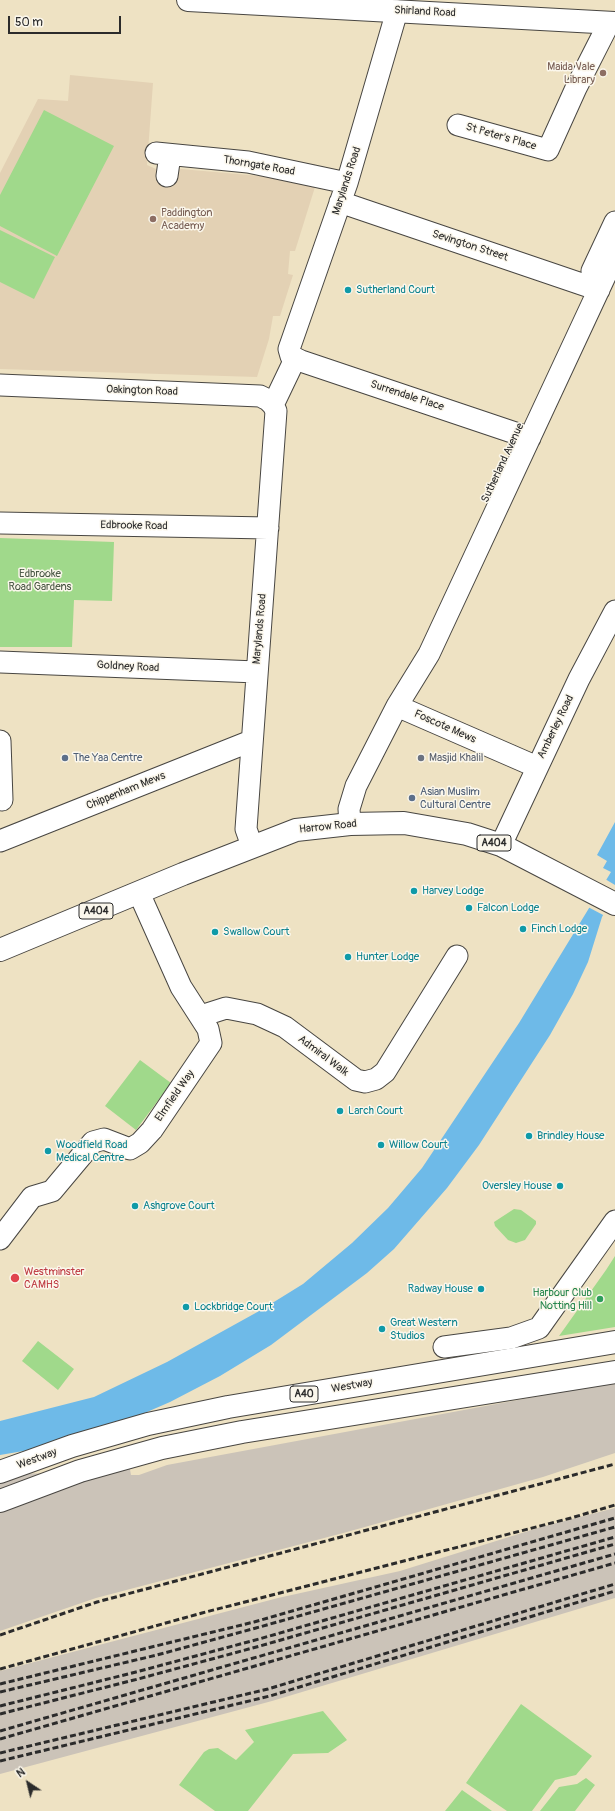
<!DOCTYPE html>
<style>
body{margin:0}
#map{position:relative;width:615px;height:1811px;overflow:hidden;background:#eee2c3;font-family:Pangolin,sans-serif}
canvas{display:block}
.north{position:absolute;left:8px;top:1763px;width:40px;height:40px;-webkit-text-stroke:3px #fbf7ec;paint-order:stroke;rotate:325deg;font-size:11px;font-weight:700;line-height:16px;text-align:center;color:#2b2b2b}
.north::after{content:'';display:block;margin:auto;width:14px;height:18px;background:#2b2b2b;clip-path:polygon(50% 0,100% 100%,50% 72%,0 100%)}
.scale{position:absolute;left:8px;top:16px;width:113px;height:18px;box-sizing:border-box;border:2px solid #2b2b2b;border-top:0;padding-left:5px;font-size:12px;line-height:14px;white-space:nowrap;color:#2b2b2b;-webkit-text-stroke:3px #fbf7ec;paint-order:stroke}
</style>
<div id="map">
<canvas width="615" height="1811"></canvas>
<div class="north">N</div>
<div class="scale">50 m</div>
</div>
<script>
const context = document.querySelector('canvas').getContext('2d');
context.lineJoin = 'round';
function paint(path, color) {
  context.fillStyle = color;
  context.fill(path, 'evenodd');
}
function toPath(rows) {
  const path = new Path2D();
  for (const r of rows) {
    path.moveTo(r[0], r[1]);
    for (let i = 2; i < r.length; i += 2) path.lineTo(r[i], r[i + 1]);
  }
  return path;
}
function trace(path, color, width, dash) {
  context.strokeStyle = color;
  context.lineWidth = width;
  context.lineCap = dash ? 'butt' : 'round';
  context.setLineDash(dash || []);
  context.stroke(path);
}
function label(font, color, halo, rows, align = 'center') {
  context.font = font + ' Pangolin,sans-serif';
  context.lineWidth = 3;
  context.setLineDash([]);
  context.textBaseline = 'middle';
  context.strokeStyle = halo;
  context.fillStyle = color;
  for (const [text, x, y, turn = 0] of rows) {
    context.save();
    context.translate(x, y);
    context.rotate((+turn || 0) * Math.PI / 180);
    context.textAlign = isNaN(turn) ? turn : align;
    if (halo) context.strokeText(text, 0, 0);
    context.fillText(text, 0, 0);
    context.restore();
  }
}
paint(toPath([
 [70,75,153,83,147,165,156,169,158,174,157,181,174,182,177,171,181,169,260,176,315,187,295,251,290,251,288,274,293,275,280,316,273,316,269,339,257,377,0,369,0,173,38,99,68,101]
]), '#e3d1b4');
paint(toPath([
 [615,1382,615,1453,543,1477,347,1532,96,1598,0,1631,0,1473,81,1474,129,1464,131,1475,139,1475,167,1465],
 [615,1508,615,1598,272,1701,0,1774,0,1671,278,1598,400,1571,541,1527]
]), '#cbc3b8');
paint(toPath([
 [44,110,114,146,57,256,0,226,0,195],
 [0,230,55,257,34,299,0,282],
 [0,538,114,542,112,601,74,600,72,647,0,647],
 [140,1060,171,1083,136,1130,105,1106],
 [514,1209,521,1210,536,1221,536,1224,525,1240,516,1243,508,1240,495,1226,494,1222],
 [615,1256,615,1327,559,1336,606,1270],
 [38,1341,74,1369,58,1390,22,1361],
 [521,1704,592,1756,576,1775,555,1780,532,1811,507,1811,466,1783],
 [323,1711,347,1740,328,1753,293,1754,248,1811,215,1811,179,1785,204,1752,209,1749,218,1748,236,1760,254,1742,245,1730],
 [586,1778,595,1785,575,1811,540,1811,559,1787,577,1784],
 [462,1790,492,1811,445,1811]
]), '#a0d98b');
paint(toPath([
 [615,822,615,894,602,917,588,962,573,994,550,1035,479,1145,447,1188,394,1249,367,1273,271,1345,220,1376,170,1402,124,1422,41,1448,0,1455,0,1421,94,1397,167,1362,261,1310,303,1284,352,1243,388,1208,422,1168,519,1023,611,872,603,868,607,861,597,855]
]), '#6ebae8');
paint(toPath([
 [605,879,615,885,615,898,605,916,588,907]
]), '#eee2c3');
const minor = toPath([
 [397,11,347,183,289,349,291,356,301,361,530,438],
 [458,125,548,150,576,88,609,23],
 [156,153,248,162,347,183],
 [167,176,170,155],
 [340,202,599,290],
 [592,271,615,222],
 [0,385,260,396,268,400,273,405,276,411,246,829,252,846],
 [273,405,295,359],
 [0,523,268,528],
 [0,662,257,672],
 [397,706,537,767],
 [0,741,2,800],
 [350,824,349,809,356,786,397,706,429,654,615,255],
 [0,841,251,741],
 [501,845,579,679,615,611],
 [201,1016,226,1008,257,1014,285,1027,356,1080,365,1082,376,1079,385,1072,457,956],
 [0,1239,32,1197,52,1191,93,1142,104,1139,130,1149,140,1143,152,1130,211,1043,208,1029,181,987,139,893],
 [444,1347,511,1338,539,1328,615,1221]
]);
const major = toPath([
 [188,0,615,23],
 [0,950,183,874,296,830,350,824,404,823,467,834,501,845,615,904]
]);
const highway = toPath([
 [0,1472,72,1446,148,1424,228,1407,615,1342],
 [0,1501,80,1471,162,1448,242,1432,615,1372]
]);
trace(minor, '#484642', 23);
trace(major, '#484642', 24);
trace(highway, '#484642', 24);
trace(minor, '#fff', 21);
trace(major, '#fff', 22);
trace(highway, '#fff', 22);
trace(toPath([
 [0,1635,97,1602,615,1464],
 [0,1669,202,1613,571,1518,615,1505],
 [0,1684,254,1622,615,1518],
 [0,1692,157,1655,256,1628,615,1527],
 [0,1706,136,1672,259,1639,615,1537],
 [0,1714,138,1679,260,1646,615,1544],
 [0,1731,615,1554],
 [0,1739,615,1563],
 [0,1753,268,1689,615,1584],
 [0,1761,270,1696,615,1591]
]), '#2b2b2b', 3, [6, 3]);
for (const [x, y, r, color] of [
 [603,73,4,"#8d6e63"],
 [153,219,4,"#8d6e63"],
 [348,290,4,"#0f9aa8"],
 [65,758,4,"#5c6f8a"],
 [421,758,4,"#6b7280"],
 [412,798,4,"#5c6f8a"],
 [414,891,4,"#0f9aa8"],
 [469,908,4,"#0f9aa8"],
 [523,929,4,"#0f9aa8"],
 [215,932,4,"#0f9aa8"],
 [348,957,4,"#0f9aa8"],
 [340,1111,4,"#0f9aa8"],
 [529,1136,4,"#0f9aa8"],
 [381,1145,4,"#0f9aa8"],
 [48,1151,4,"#0f9aa8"],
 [560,1186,4,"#0f9aa8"],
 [135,1206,4,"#0f9aa8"],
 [15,1278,5,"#e0444e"],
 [481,1289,4,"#0f9aa8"],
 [600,1299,4,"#2e9e5b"],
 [186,1307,4,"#0f9aa8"],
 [382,1329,4,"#0f9aa8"]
]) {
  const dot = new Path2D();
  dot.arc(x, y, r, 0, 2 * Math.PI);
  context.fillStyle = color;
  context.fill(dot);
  trace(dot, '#fbf7ec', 1.5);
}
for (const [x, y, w] of [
 [494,843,34],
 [96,911,34],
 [304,1394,28]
]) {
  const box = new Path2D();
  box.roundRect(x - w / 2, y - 8, w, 16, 3);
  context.fillStyle = '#fbf7ec';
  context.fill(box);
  trace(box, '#2b2b2b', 1);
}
label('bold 10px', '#2b2b2b', null, [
 ["A404",494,843],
 ["A404",96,911],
 ["A40",304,1394]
]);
label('11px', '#2b2b2b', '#fbf7ec', [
 ["Shirland Road",425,12,3],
 ["St Peter's Place",501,137,16],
 ["Thorngate Road",259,166,10],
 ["Marylands Road",347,181,-72],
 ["Sevington Street",470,246,18],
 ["Oakington Road",142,391,2],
 ["Surrendale Place",407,396,18],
 ["Sutherland Avenue",503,463,-65],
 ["Edbrooke Road",134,526,1],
 ["Marylands Road",260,629,-85],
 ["Goldney Road",128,667,3],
 ["Foscote Mews",445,727,24],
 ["Amberley Road",556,727,-64],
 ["Chippenham Mews",126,791,-22],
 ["Harrow Road",328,827,-6],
 ["Admiral Walk",323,1056,37],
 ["Elmfield Way",175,1096,-55],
 ["Westway",352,1386,-10],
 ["Westway",37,1459,-20]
]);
label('11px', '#785e54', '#fbf7ec', [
 ["Maida Vale",595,67],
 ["Library",595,80],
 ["Paddington",161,213,"left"],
 ["Academy",161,226,"left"]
], 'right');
label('11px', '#0d838f', '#fbf7ec', [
 ["Sutherland Court",356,290],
 ["Harvey Lodge",422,891],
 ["Falcon Lodge",477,908],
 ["Finch Lodge",531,929],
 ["Swallow Court",223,932],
 ["Hunter Lodge",356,957],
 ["Larch Court",348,1111],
 ["Brindley House",537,1136],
 ["Woodfield Road",56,1145],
 ["Medical Centre",56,1158],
 ["Willow Court",389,1145],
 ["Oversley House",552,1186,"right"],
 ["Ashgrove Court",143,1206],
 ["Radway House",473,1289,"right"],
 ["Lockbridge Court",194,1307],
 ["Great Western",390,1323],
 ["Studios",390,1336]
], 'left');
label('11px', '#485643', '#fbf7ec', [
 ["Edbrooke",40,574],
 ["Road Gardens",40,587]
]);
label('11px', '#4e5e75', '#fbf7ec', [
 ["The Yaa Centre",73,758],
 ["Asian Muslim",420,792],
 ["Cultural Centre",420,805]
], 'left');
label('11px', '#5b616d', '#fbf7ec', [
 ["Masjid Khalil",429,758]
], 'left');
label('11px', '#be3a42', '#fbf7ec', [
 ["Westminster",24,1272],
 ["CAMHS",24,1285]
], 'left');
label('11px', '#27864d', '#fbf7ec', [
 ["Harbour Club",592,1293],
 ["Notting Hill",592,1306]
], 'right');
</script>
